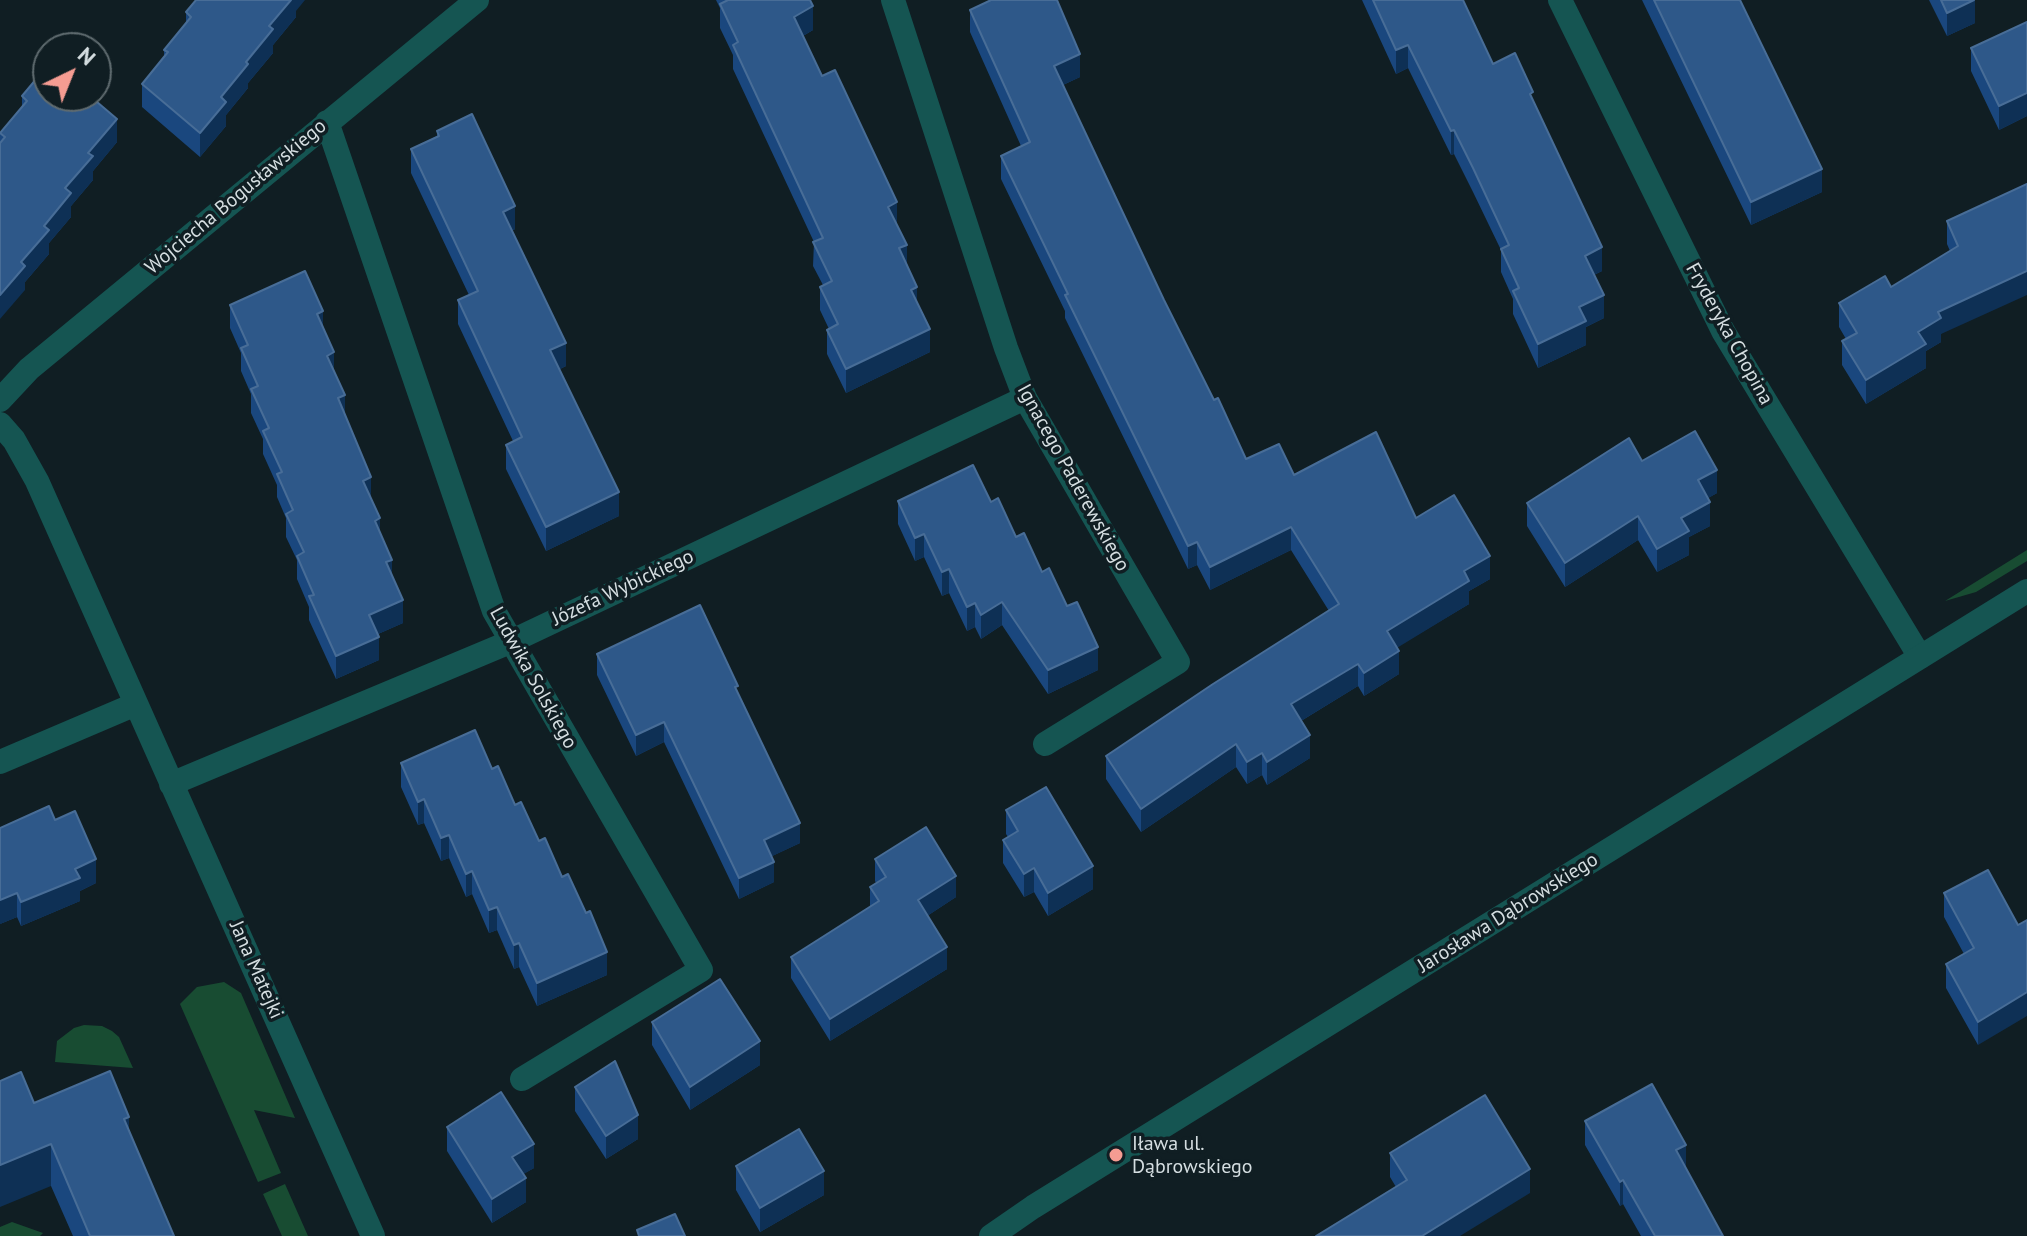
<!DOCTYPE html>
<meta charset="utf-8">
<style>
body{margin:0}
#map{position:relative;width:2027px;height:1236px;overflow:hidden;background:#101e23;font-family:"PT Sans",sans-serif}
canvas{display:block}
.north{position:absolute;left:32px;top:32px;width:80px;height:80px;box-sizing:border-box;background:#101e23;border:2px solid #5f6b6f;border-radius:50%;rotate:43deg;font-size:22px;font-weight:700;line-height:32px;text-align:center;color:#d5dee1}
.north::after{content:'';display:block;margin:auto;width:28px;height:36px;background:#f59c92;clip-path:polygon(50% 0,100% 100%,50% 72%,0 100%)}
</style>
<div id="map">
<canvas width="2027" height="1236"></canvas>
<div class="north">N</div>
</div>
<script>
const context = document.querySelector('canvas').getContext('2d');
context.lineJoin = 'round';
function paint(path, color) {
  context.fillStyle = color;
  context.fill(path, 'evenodd');
}
function toPath(rows) {
  const path = new Path2D();
  for (const r of rows) {
    path.moveTo(r[0], r[1]);
    for (let i = 2; i < r.length; i += 2) path.lineTo(r[i], r[i + 1]);
  }
  return path;
}
function trace(path, color, width, dash) {
  context.strokeStyle = color;
  context.lineWidth = width;
  context.lineCap = dash ? 'butt' : 'round';
  context.setLineDash(dash || []);
  context.stroke(path);
}
function label(font, color, halo, rows, align = 'center') {
  context.font = font + ' "PT Sans",sans-serif';
  context.lineWidth = 7;
  context.setLineDash([]);
  context.textBaseline = 'middle';
  context.strokeStyle = halo;
  context.fillStyle = color;
  for (const [text, x, y, turn = 0] of rows) {
    context.save();
    context.translate(x, y);
    context.rotate((+turn || 0) * Math.PI / 180);
    context.textAlign = isNaN(turn) ? turn : align;
    if (halo) context.strokeText(text, 0, 0);
    context.fillText(text, 0, 0);
    context.restore();
  }
}
paint(toPath([
 [2027,550,2027,561,1976,592,1945,601],
 [224,982,241,993,295,1118,254,1110,281,1173,258,1182,180,1004,197,987],
 [84,1025,102,1026,112,1031,119,1037,133,1068,55,1062,57,1041,74,1028],
 [285,1184,308,1236,282,1236,263,1194],
 [12,1222,43,1233,40,1236,0,1236,0,1227]
]), '#184c32');
trace(toPath([
 [893,0,1006,348,1025,398,1178,662,1045,744],
 [1560,0,1723,331,1920,657],
 [327,122,494,611,701,970,522,1079],
 [0,400,29,369,477,0],
 [0,424,14,440,37,481,373,1236],
 [0,762,136,704],
 [171,784,510,642,1025,398]
]), '#155552', 24);
trace(toPath([
 [991,1236,1033,1207,2027,591]
]), '#155552', 24);
paint(toPath([
 [716,0,810,0,813,30,803,36,822,76,897,225,930,352,846,393,827,354,827,330,829,329,820,310,820,287,823,285,813,266,814,242,733,69,733,55,720,28,720,8],
 [1362,0,1463,0,1493,64,1533,102,1602,271,1594,275,1604,318,1586,327,1586,345,1538,368,1513,314,1513,299,1501,272,1501,250,1473,192,1454,154,1451,155,1408,68,1396,74],
 [1642,0,1740,0,1822,192,1751,225],
 [1929,0,1975,0,1975,23,1947,36],
 [970,10,1080,77,1063,85,1164,300,1214,400,1246,459,1416,518,1490,579,1469,591,1469,604,1397,647,1399,674,1364,696,1358,686,1301,721,1310,758,1267,785,1262,775,1247,784,1236,767,1141,832,1106,779,1106,756,1329,611,1291,550,1210,590,1197,565,1188,569,1065,318,1065,311,1001,179,1001,156,1021,146,970,32],
 [296,11,296,17,273,45,273,53,248,83,248,88,226,115,226,126,200,157,142,107,142,84,164,57,164,50,186,23,186,12],
 [2027,22,2027,116,1999,130,1971,71,1971,48],
 [22,96,117,142,93,171,93,180,71,206,71,217,49,243,49,254,25,282,25,290,0,143,0,133,22,108],
 [437,131,515,229,512,231,566,366,560,369,619,516,546,551,506,469,506,445,513,441,458,324,458,300,469,295,411,173,411,149,437,136],
 [2027,184,1941,334,1941,342,1926,351,1926,368,1866,404,1842,365,1842,341,1846,339,1839,327,1839,303,1891,287,1950,251,1947,244,1947,221],
 [230,305,323,326,345,415,371,498,392,576,403,623,378,634,379,660,336,679,309,620,309,607,297,579,297,560,286,537,286,518,277,497,277,485,263,454,263,439,251,413,251,394,241,371,241,353,230,328],
 [1642,461,1717,493,1708,498,1710,526,1689,537,1689,555,1657,572,1638,540,1565,587,1527,526,1527,503],
 [898,501,991,502,1042,572,1098,670,1048,694,1002,625,981,639,975,627,967,631,949,593,942,596,924,557,915,561,898,524],
 [597,654,738,693,800,843,772,856,774,882,739,899,664,742,636,756,597,675],
 [401,763,492,769,539,841,607,975,537,1006,519,967,514,969,497,930,489,933,472,894,466,897,449,858,441,861,424,823,418,825,401,787],
 [1006,810,1093,889,1048,916,1034,892,1024,897,1003,863,1003,840,1008,837,1006,834],
 [55,820,96,883,80,891,80,901,21,926,17,917,0,924],
 [875,859,956,897,927,916,947,969,830,1041,791,978,791,957,870,907,870,887,876,883,875,881],
 [1988,870,1978,1045,1946,988,1946,964,1964,954,1944,917,1944,893],
 [652,1022,760,1065,690,1110,652,1045],
 [575,1087,638,1139,606,1159,575,1111],
 [34,1103,129,1131,174,1236,73,1236,51,1186],
 [1585,1121,1686,1168,1723,1236,1641,1236,1623,1204,1620,1206,1585,1145],
 [447,1127,534,1168,523,1174,526,1202,492,1223,447,1151],
 [1390,1153,1530,1193,1396,1187,1390,1177],
 [736,1166,824,1195,760,1232,736,1190]
]), '#1a477e');
paint(toPath([
 [291,0,305,0,296,11,296,17,273,45,273,53,248,83,248,88,226,115,226,126,200,157,200,133,221,97,269,26],
 [1975,0,1975,23,1947,36,1947,13],
 [813,6,813,30,794,41,794,17],
 [1408,45,1408,68,1396,74,1396,50],
 [1080,54,1080,77,1054,89,1054,66],
 [2027,93,2027,116,1999,130,1999,106],
 [117,119,117,142,93,171,93,180,71,206,71,217,49,243,49,254,25,282,25,290,0,319,0,295,88,153],
 [1454,130,1454,154,1451,155,1451,131],
 [1822,169,1822,192,1751,225,1751,202],
 [897,202,897,226,888,207],
 [515,206,515,229,503,235,503,212],
 [907,245,907,268,899,248],
 [1602,247,1602,271,1585,279,1585,256],
 [2027,271,2027,295,1941,334,1941,342,1926,351,1926,368,1866,404,1866,380,1938,312],
 [917,287,917,310,911,290],
 [1604,295,1604,318,1586,327,1586,345,1538,368,1538,344,1579,307],
 [323,311,323,334,317,314],
 [930,329,930,352,846,393,846,369],
 [566,343,566,366,550,374,550,350],
 [334,352,334,375,327,356],
 [345,395,345,418,338,398],
 [1717,470,1717,493,1698,504,1698,480],
 [371,477,371,500,363,481],
 [619,492,619,516,546,551,546,527],
 [1710,502,1710,526,1689,537,1689,555,1657,572,1657,549,1681,518],
 [1638,516,1638,540,1565,587,1565,563],
 [380,518,380,541,375,521],
 [1291,527,1291,550,1210,590,1210,567],
 [924,534,924,557,915,561,915,538],
 [1197,542,1197,565,1188,569,1188,546],
 [1490,556,1490,579,1469,591,1469,604,1387,654,1387,631,1464,571],
 [392,560,392,583,386,562],
 [949,569,949,593,942,596,942,572],
 [403,600,403,623,369,638,369,615],
 [1002,602,1002,625,981,639,981,615],
 [975,603,975,627,967,631,967,607],
 [379,637,379,660,336,679,336,656],
 [1098,647,1098,670,1048,694,1048,670],
 [1399,651,1399,674,1364,696,1364,673],
 [1358,664,1358,686,1291,727,1291,704],
 [664,722,664,742,636,756,636,735],
 [1310,735,1310,758,1267,785,1267,762],
 [1236,744,1236,767,1141,832,1141,809],
 [1262,753,1262,775,1247,784,1247,762],
 [424,799,424,823,418,825,418,802],
 [800,823,800,843,764,860,764,840],
 [449,835,449,858,441,861,441,838],
 [96,859,96,883,80,891,80,901,21,926,21,902,75,869],
 [774,862,774,882,739,899,739,878],
 [1093,866,1093,889,1048,916,1048,893],
 [1034,868,1034,892,1024,897,1024,874],
 [472,871,472,894,466,897,466,874],
 [956,876,956,897,918,922,918,900],
 [17,893,17,917,0,924,0,900],
 [497,907,497,930,489,933,489,910],
 [519,943,519,967,514,969,514,945],
 [947,947,947,969,830,1041,830,1019],
 [607,952,607,975,537,1006,537,983],
 [2027,992,2027,1016,1978,1045,1978,1022],
 [760,1041,760,1065,690,1110,690,1087],
 [638,1115,638,1139,606,1159,606,1136],
 [129,1117,129,1159,124,1119],
 [51,1144,51,1186,0,1207,0,1165],
 [534,1144,534,1168,512,1181,512,1157],
 [1686,1145,1686,1168,1676,1174,1676,1150],
 [1530,1169,1530,1193,1460,1236,1422,1236],
 [824,1171,824,1195,760,1232,760,1208],
 [526,1178,526,1202,492,1223,492,1199],
 [1623,1180,1623,1204,1620,1206,1620,1182]
]), '#0e3055');
const building = toPath([
 [196,0,291,0,269,26,273,29,246,62,248,64,221,97,226,102,200,133,142,84,168,52,164,50,191,17,186,12,196,0],
 [728,0,810,0,813,6,794,17,822,76,835,70,897,202,888,207,907,245,899,248,917,287,911,290,930,329,846,369,827,330,838,324,820,287,832,281,813,242,823,238,733,45,738,42,720,4,728,0],
 [991,0,1057,0,1080,54,1054,66,1164,300,1214,400,1218,398,1246,459,1279,444,1294,475,1376,432,1416,518,1454,495,1490,556,1464,571,1469,581,1387,631,1399,651,1364,673,1358,664,1291,704,1310,735,1267,762,1262,753,1247,762,1236,744,1141,809,1106,756,1213,684,1339,604,1291,527,1210,567,1197,542,1188,546,1065,295,1068,294,1001,156,1030,142,970,10,991,0],
 [1373,0,1463,0,1493,64,1515,53,1533,92,1530,94,1602,247,1585,256,1604,295,1579,307,1586,321,1538,344,1513,291,1519,288,1501,249,1509,245,1473,168,1454,130,1451,131,1408,45,1396,50,1373,0],
 [1654,0,1740,0,1822,169,1751,202,1654,0],
 [1941,0,1974,0,1947,13,1941,0],
 [2027,22,2027,93,1999,106,1971,48,2027,22],
 [48,65,48,96,90,96,117,119,88,153,93,156,65,188,71,193,44,226,49,230,21,262,25,266,0,295,0,143,5,137,0,133,27,101,22,96,48,65],
 [472,114,515,206,503,212,566,343,550,350,619,492,546,527,506,445,522,437,458,300,478,291,411,149,439,136,437,131,472,114],
 [2027,184,2027,271,1938,312,1941,318,1918,332,1926,344,1866,380,1842,341,1857,333,1839,303,1885,276,1891,287,1958,246,1947,221,2027,184],
 [305,271,323,311,317,314,334,352,327,356,345,395,338,398,371,477,363,481,380,518,375,521,392,560,386,562,403,600,369,615,379,637,336,656,309,596,314,595,297,556,304,552,286,514,293,510,277,474,282,472,263,431,269,428,251,389,258,386,241,348,248,345,230,305,305,271],
 [1695,431,1717,470,1698,480,1710,502,1681,518,1689,531,1657,549,1638,516,1565,563,1527,503,1629,438,1642,461,1695,431],
 [973,465,991,502,998,498,1016,537,1024,533,1042,572,1049,568,1067,606,1077,602,1098,647,1048,670,1002,602,981,615,975,603,967,607,949,569,942,572,924,534,915,538,898,501,973,465],
 [700,605,738,686,735,687,800,823,764,840,774,862,739,878,664,722,636,735,597,654,700,605],
 [475,730,492,769,498,766,515,805,521,802,539,841,545,838,562,877,568,874,586,913,590,911,607,952,537,983,519,943,514,945,497,907,489,910,472,871,466,874,449,835,441,838,424,799,418,802,401,763,475,730],
 [1046,787,1093,866,1048,893,1034,868,1024,874,1003,840,1018,831,1006,810,1046,787],
 [49,806,55,820,75,811,96,859,75,869,80,878,21,902,17,893,0,900,0,828,49,806],
 [926,827,956,876,918,900,947,947,830,1019,791,957,879,901,870,887,886,877,875,859,926,827],
 [1988,870,2018,925,2027,920,2027,992,1978,1022,1946,964,1974,948,1944,893,1988,870],
 [720,979,760,1041,690,1087,652,1022,720,979],
 [615,1061,638,1115,606,1136,575,1087,615,1061],
 [110,1071,129,1117,124,1119,174,1236,90,1236,51,1144,0,1165,0,1081,21,1072,34,1103,110,1071],
 [1652,1084,1686,1145,1676,1150,1723,1236,1655,1236,1623,1180,1620,1182,1585,1121,1652,1084],
 [501,1092,534,1144,512,1157,526,1178,492,1199,447,1127,501,1092],
 [1485,1095,1530,1169,1422,1236,1316,1236,1407,1180,1390,1153,1485,1095],
 [799,1129,824,1171,760,1208,736,1166,799,1129],
 [675,1214,685,1236,639,1236,637,1230,675,1214]
]);
paint(building, '#2e5889');
trace(building, '#486d97', 2);
for (const [x, y, r, color] of [
 [1116,1155,8,"#f59c92"]
]) {
  const dot = new Path2D();
  dot.arc(x, y, r, 0, 2 * Math.PI);
  context.fillStyle = color;
  context.fill(dot);
  trace(dot, '#101e23', 3);
}
label('20px', '#d5dee1', '#101e23', [
 ["Wojciecha Bogusławskiego",236,197,-40],
 ["Fryderyka Chopina",1729,334,61],
 ["Ignacego Paderewskiego",1073,478,61],
 ["Józefa Wybickiego",623,588,-25],
 ["Ludwika Solskiego",533,678,61],
 ["Jarosława Dąbrowskiego",1508,913,-32],
 ["Jana Matejki",256,970,66]
]);
label('20px', '#d5dee1', '#101e23', [
 ["Iława ul.",1132,1144],
 ["Dąbrowskiego",1132,1167]
], 'left');
</script>
